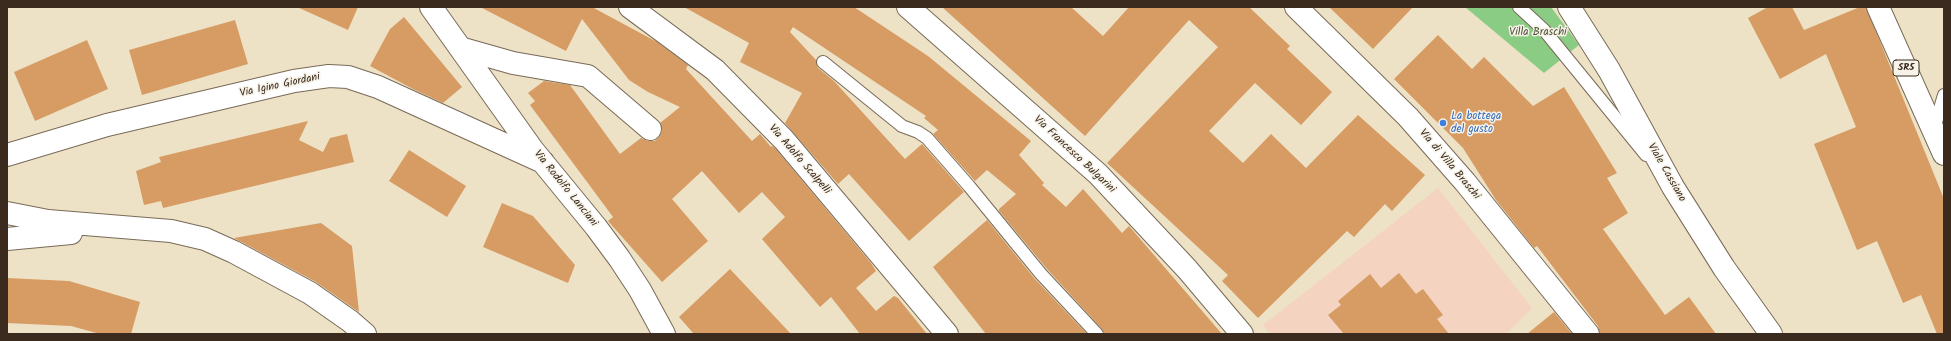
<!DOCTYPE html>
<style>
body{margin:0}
#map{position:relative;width:1951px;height:341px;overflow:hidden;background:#ede2c5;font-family:Kalam,sans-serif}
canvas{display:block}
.frame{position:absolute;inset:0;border:8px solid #3b2a1e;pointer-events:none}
</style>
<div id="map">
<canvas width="1951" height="341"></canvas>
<div class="frame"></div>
</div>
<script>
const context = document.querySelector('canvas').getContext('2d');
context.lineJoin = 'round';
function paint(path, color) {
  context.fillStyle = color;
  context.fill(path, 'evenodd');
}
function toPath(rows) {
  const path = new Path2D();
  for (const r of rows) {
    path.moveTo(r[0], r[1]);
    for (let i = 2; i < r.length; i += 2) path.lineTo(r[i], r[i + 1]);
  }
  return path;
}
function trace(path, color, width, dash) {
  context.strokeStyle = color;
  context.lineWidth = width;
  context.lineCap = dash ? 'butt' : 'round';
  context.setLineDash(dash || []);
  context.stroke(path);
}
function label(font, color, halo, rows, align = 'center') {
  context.font = font + ' Kalam,sans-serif';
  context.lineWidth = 3;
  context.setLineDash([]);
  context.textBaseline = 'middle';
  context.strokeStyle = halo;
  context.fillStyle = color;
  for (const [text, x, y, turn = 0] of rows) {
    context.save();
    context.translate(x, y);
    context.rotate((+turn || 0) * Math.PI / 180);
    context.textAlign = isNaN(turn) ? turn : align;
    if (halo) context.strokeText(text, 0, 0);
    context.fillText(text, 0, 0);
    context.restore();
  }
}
paint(toPath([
 [1438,188,1532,308,1506,334,1270,334,1263,325]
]), '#f4d3c0');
paint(toPath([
 [1465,7,1551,7,1579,45,1544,73]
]), '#8bcc84');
paint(toPath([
 [297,7,358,7,348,30],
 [480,7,592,7,657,42,688,65,686,69,752,141,760,134,771,147,772,146,775,148,871,263,876,271,856,288,876,311,894,296,898,298,927,334,860,334,831,297,820,307,762,239,785,217,762,192,739,213,702,171,672,199,708,241,662,282,608,221,613,217,530,105,535,101,528,93,544,81,570,85,620,154,641,138,648,141,655,141,659,137,662,131,660,123,680,107,648,92,629,80,582,19,566,51],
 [684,7,854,7,928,56,1031,141,1019,155,1044,183,1042,185,1066,207,1083,189,1122,233,1129,226,1222,334,1104,334,1102,329,1047,269,999,211,999,209,1016,194,987,170,975,181,933,134,938,130,924,118,926,116,793,27,790,32,816,60,818,68,834,81,905,159,922,144,964,192,909,241,849,174,838,184,785,123,802,93,740,62,749,43],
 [942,7,1071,7,1103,36,1129,7,1249,7,1290,46,1287,49,1332,92,1301,125,1255,83,1209,131,1243,163,1271,134,1306,168,1358,115,1425,175,1392,211,1385,204,1354,237,1347,231,1258,318,1222,281,1228,275,1107,163,1218,47,1189,20,1085,136],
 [1329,7,1413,7,1373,49],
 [1768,7,1792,7,1804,30,1860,7,1866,7,1944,199,1944,334,1937,334,1921,295,1903,303,1877,241,1857,250,1814,144,1856,127,1826,54,1780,79,1748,18],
 [404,17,462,87,443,103,413,89,370,66,390,29],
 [235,20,248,64,142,95,129,50],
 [1438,35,1472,69,1484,57,1533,106,1564,87,1617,173,1607,178,1628,213,1603,229,1665,315,1689,297,1716,334,1600,334,1598,326,1537,246,1534,248,1496,200,1463,148,1394,79],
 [87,40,108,89,35,121,14,72],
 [308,121,299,140,323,152,330,138,347,134,354,162,163,208,161,201,144,205,136,171,161,162,159,157],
 [409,150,466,186,447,217,389,181],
 [502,203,533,216,575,265,568,283,483,247],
 [987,220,1035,279,1087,334,986,334,933,267],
 [321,223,352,246,359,312,316,282,234,238],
 [730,269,791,334,694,334,679,317],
 [1399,273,1416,294,1423,289,1443,315,1437,319,1449,334,1344,334,1328,315,1341,305,1338,301,1370,274,1381,288],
 [7,278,69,281,140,302,131,334,100,334,71,326,7,323],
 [1554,312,1572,334,1527,334]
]), '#d79b64');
const service = toPath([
 [1519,7,1544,30,1646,155],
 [823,62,902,126,918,132,927,138,969,186,1041,274,1097,334],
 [1934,129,1944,95]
]);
const minor = toPath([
 [431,7,532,149,596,227,619,258,640,290,664,334],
 [630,7,715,70,784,140,947,334],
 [908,7,1098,174,1187,269,1242,334],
 [1296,7,1408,117,1465,182,1588,334],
 [460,48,513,63,588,76,650,129],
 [7,155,107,125,294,81,329,76,348,77,378,87,543,162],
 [7,213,48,221,171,231,205,239,234,252,310,293,350,321,365,334],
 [7,239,71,233]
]);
const tertiary = toPath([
 [1569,7,1609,70,1673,187,1724,268,1771,334]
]);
const primary = toPath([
 [1878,7,1944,154]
]);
trace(service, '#796a58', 14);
trace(minor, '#796a58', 24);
trace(tertiary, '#796a58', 24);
trace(primary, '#796a58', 24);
trace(service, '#fff', 12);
trace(minor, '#fff', 22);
trace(tertiary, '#fff', 22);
trace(primary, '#fff', 22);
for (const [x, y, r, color] of [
 [1443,123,4,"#3f7fe0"]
]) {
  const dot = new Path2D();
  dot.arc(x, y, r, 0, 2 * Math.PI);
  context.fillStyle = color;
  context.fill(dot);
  trace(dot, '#f7f3e8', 1.5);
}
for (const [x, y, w] of [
 [1906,68,26]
]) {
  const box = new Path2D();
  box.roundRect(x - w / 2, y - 8, w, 16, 3);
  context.fillStyle = '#f7f3e8';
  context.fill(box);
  trace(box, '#3b2a1e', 1);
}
label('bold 10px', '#3b2a1e', null, [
 ["SR5",1906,68]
]);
label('11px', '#4f5238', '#f7f3e8', [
 ["Villa Braschi",1538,33]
]);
label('11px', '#3b2a1e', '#f7f3e8', [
 ["Via Igino Giordani",280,86,-12],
 ["Via Francesco Bulgarini",1074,155,43],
 ["Via Adolfo Scalpelli",799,160,49],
 ["Via di Villa Braschi",1449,165,50],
 ["Viale Cassiano",1666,173,60],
 ["Via Rodolfo Lanciani",565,189,51]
]);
label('11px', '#366cbe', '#f7f3e8', [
 ["La bottega",1451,117],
 ["del gusto",1451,130]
], 'left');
</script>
